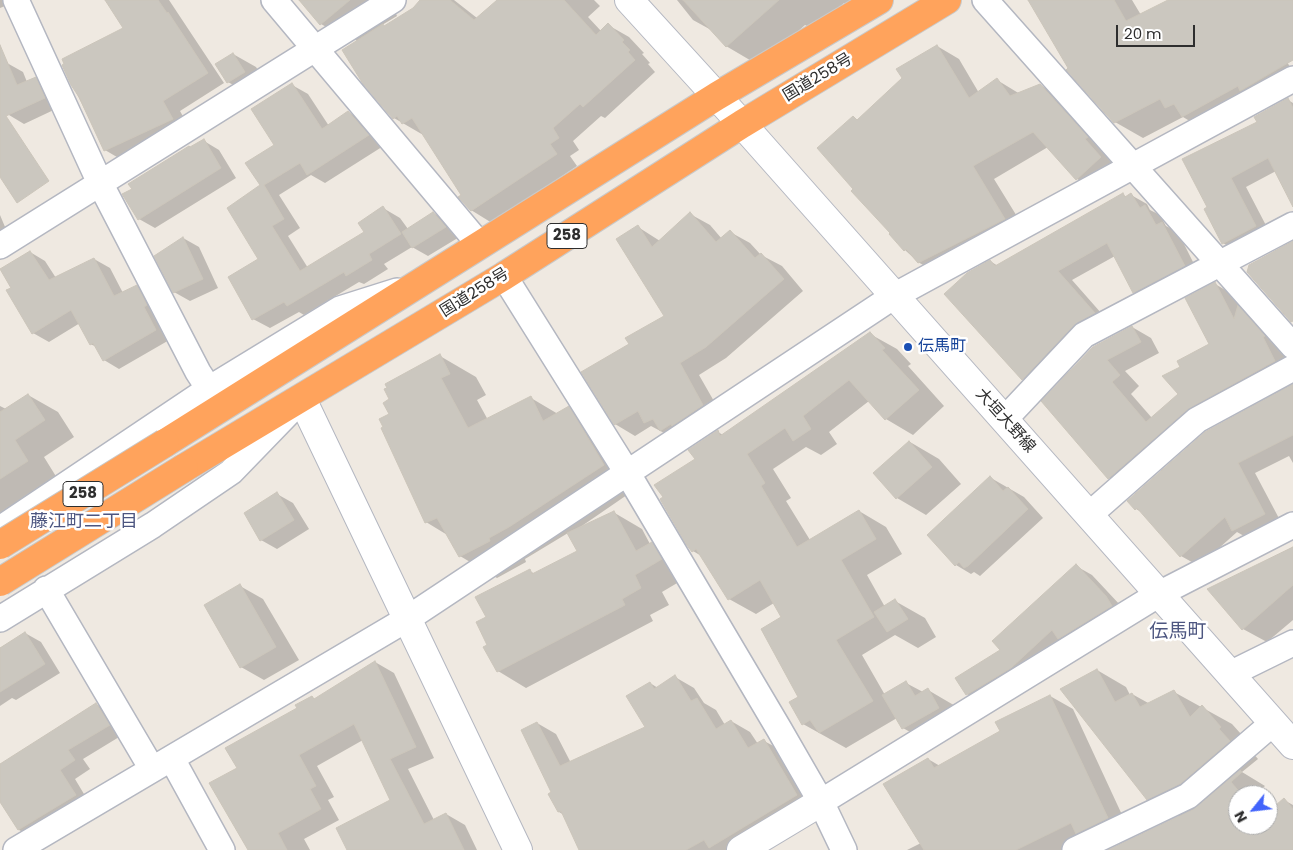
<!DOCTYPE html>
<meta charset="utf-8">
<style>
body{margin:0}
#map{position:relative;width:1293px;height:850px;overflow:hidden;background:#efe9e1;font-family:Poppins,sans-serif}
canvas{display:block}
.north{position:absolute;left:1228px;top:785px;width:50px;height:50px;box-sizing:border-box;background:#fff;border:1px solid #ababab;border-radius:50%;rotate:241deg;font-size:14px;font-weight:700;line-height:20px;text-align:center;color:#2e2e2e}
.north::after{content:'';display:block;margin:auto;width:18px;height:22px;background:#4264fb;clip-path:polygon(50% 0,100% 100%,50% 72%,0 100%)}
.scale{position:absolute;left:1116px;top:25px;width:79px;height:22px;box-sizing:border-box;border:2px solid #2e2e2e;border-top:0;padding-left:6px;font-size:15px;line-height:18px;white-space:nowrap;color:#2e2e2e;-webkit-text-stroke:4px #fff;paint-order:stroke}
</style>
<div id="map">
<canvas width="1293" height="850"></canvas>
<div class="north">N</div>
<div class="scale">20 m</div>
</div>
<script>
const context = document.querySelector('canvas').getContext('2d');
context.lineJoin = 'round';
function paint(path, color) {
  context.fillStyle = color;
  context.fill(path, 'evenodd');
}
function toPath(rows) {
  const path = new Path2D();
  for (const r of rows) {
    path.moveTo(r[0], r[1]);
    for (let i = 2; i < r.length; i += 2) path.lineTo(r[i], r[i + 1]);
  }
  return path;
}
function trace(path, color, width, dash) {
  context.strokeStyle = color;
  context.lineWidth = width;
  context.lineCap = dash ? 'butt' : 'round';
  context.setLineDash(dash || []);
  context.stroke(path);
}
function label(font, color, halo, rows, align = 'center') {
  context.font = font + ' Poppins,"Noto Sans JP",sans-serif';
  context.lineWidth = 5;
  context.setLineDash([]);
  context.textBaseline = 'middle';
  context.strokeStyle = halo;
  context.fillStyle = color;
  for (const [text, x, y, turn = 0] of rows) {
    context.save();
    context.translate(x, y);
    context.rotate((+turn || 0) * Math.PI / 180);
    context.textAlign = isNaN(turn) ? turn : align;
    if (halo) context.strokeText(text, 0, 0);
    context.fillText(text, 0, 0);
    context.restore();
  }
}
paint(toPath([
 [0,0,20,0,0,8],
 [107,0,169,0,224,83,180,111,190,129,122,160,105,150,63,66,125,29],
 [301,0,402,0,395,11,397,16,382,25,386,27,429,0,454,0,477,18,499,0,594,0,600,6,588,17,601,31,608,25,629,37,644,53,642,54,650,63,648,64,655,72,605,118,601,116,573,141,579,150,570,156,577,166,492,223,471,210,425,136,394,118,357,41,354,39,351,41,321,24],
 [677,0,872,0,858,11,844,3,814,30,805,25,760,66,726,46,713,31,693,20],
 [1029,0,1132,0,1141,15,1170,0,1293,0,1293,18,1269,27,1293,73,1293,93,1269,106,1263,103,1193,123,1183,117,1143,138,1115,122,1070,69],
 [937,46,959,59,979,93,997,80,1020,94,1040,85,1062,98,1122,170,1098,191,1077,179,1048,147,994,179,1026,231,940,275,918,262,905,250,892,233,853,118,858,120],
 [233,54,256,67,267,85,251,95,228,82],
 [7,63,23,72,27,82,35,78,51,87,60,107,24,124,9,115,0,95,0,67],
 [292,85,308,94,329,126,348,112,365,122,385,145,325,183,311,175,279,195,300,228,288,236,308,268,366,232,383,208,400,218,408,229,433,213,449,222,461,236,428,256,412,247,384,264,388,269,364,284,359,282,304,315,299,312,270,328,253,319,260,260,261,186,276,146],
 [1288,100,1293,103,1293,204,1276,171,1246,187,1271,235,1238,252,1223,243,1209,207,1258,122],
 [204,141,219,150,236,178,155,228,139,219,124,195],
 [1123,195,1127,197,1131,195,1147,204,1150,210,1160,215,1166,226,1178,232,1199,274,1149,301,1134,292,1115,256,1072,280,1109,322,1038,388,1023,379,990,261,998,266],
 [690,214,710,225,722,239,730,232,750,243,761,255,782,266,803,291,726,358,699,375,723,417,666,434,651,426,635,436,615,424,631,344,666,317,638,227,660,241],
 [0,215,8,234,0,237],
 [183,238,199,247,218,288,190,301,174,292],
 [30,252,45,261,56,278,94,259,110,268,123,293,137,286,152,295,171,339,119,369,104,360,97,347,90,344,80,323,49,342,33,333,13,288],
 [1215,284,1234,295,1242,309,1257,318,1281,348,1293,372,1207,420,1128,489,1109,478,1043,401,1132,327,1151,338,1159,353,1125,371,1139,386,1131,394,1152,418,1180,394,1182,367,1211,345],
 [870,334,897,349,911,364,908,366,944,406,913,435,886,419,869,401,829,432,837,444,821,455,806,447,773,469,791,498,786,501,810,540,859,511,886,527,902,554,867,575,885,607,895,601,925,618,936,637,918,648,895,635,862,655,885,695,906,683,923,692,928,690,957,707,933,745,903,728,897,718,846,748,803,724,800,697,783,618,774,603,756,614,729,599,703,557,693,551,696,459,718,432,723,435],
 [440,356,476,377,486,395,477,400,488,420,531,398,558,414,569,408,605,429,640,486,576,530,613,512,642,529,650,544,680,560,689,576,662,592,669,605,650,615,653,621,526,688,498,671,485,647,489,645,488,617,530,571,535,574,578,551,568,533,525,559,526,562,497,578,460,556,449,536,426,522,391,414],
 [1293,386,1293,463,1289,456,1255,473,1282,524,1251,540,1237,532,1199,566,1181,556,1143,513,1136,509],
 [28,395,58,412,74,437,44,457,57,478,0,515,0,406,6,409],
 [910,442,939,459,961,484,926,515,897,498],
 [991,478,1024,497,1043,518,980,576,974,572,971,574,956,565],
 [277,494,293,503,309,529,277,549,261,540],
 [1293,547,1293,620,1267,642,1243,629,1209,590],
 [1076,566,1092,575,1121,606,982,703,967,694,1001,650],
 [240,586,263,599,299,660,264,680,241,667],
 [25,633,41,642,60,673,16,700,12,698,0,706,0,648],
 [375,662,394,673,434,758,408,769,434,820,446,814,465,825,477,850,349,850,391,801,363,740,317,766,334,797,328,800,339,820,304,839,310,850,249,850,239,768,312,697,316,700],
 [1097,670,1126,687,1130,695,1132,694,1150,704,1174,692,1232,724,1250,744,1247,746,1258,759,1242,772,1265,786,1255,795,1238,795,1238,825,1268,825,1284,800,1293,805,1293,850,1111,850,1180,817,1148,799],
 [675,677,694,688,704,703,716,710,725,725,731,721,750,732,758,744,764,741,783,751,815,806,740,850,581,850,564,815,559,812,537,723,556,734,571,763,647,728,650,683,658,688],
 [1050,696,1073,709,1130,832,1096,850,907,850,921,843,928,759,940,766,1002,732],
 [96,704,112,713,124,734,83,759,90,769,75,779,90,804,34,838,19,830,0,799,0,766]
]), '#0003');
const building = toPath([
 [105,0,158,0,167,13,168,12,208,73,163,101,173,119,104,151,79,97,71,85,62,65,64,64,62,59,123,28,105,0],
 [299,0,350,0,320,25,299,0],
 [420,0,450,0,474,20,497,0,564,0,596,35,608,23,624,40,622,42,630,50,628,52,635,60,583,107,580,104,553,128,559,138,550,144,557,154,471,211,458,197,461,195,412,118,402,124,397,116,393,119,363,84,342,50,383,24,384,26,413,8,420,0],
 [683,0,779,0,726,47,683,0],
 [1028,0,1114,0,1126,21,1168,0,1293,0,1293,60,1240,91,1238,86,1182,117,1174,104,1165,108,1160,99,1114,123,1066,70,1068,68,1028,0],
 [0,45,17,85,36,77,45,98,6,116,49,181,17,203,0,177,0,45],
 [937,45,969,98,997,78,1010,96,1040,84,1088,137,1085,139,1101,157,1076,180,1033,132,973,166,1005,219,918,263,906,249,904,251,889,234,890,233,851,191,853,189,817,148,853,116,857,120,902,78,896,69,937,45],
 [233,53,245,72,227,83,215,64,233,53],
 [292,83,322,129,348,111,369,135,307,175,300,163,264,185,284,219,272,226,300,271,364,232,358,223,383,206,401,234,369,254,372,260,346,276,344,272,287,306,284,302,252,320,228,277,258,259,227,208,260,185,245,163,274,145,251,109,292,83],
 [1288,98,1293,108,1293,207,1268,158,1231,178,1256,226,1222,244,1204,209,1207,207,1182,159,1257,122,1254,117,1288,98],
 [204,139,221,168,138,220,122,194,132,189,128,184,189,146,190,147,204,139],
 [1123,193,1125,197,1131,193,1140,208,1145,205,1156,225,1162,222,1185,266,1133,293,1107,243,1058,271,1095,313,1074,325,1022,380,944,294,967,273,990,260,995,266,1123,193],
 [433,212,446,227,412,248,402,232,433,212],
 [690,212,716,242,730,230,755,258,761,253,784,279,706,347,680,363,703,405,672,426,671,424,660,431,653,419,644,423,638,411,614,425,581,372,629,344,625,338,664,316,616,239,638,225,652,247,690,212],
 [183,237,203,279,173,293,154,256,183,237],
 [1293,241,1293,321,1291,322,1247,272,1249,265,1293,241],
 [30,251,49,280,94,258,114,296,137,285,147,305,144,307,156,330,103,361,93,343,90,345,71,310,32,334,6,290,11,288,0,269,30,251],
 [1215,282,1234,319,1238,305,1265,336,1263,337,1275,361,1188,409,1108,479,1041,401,1093,347,1132,326,1141,342,1107,360,1120,375,1112,382,1146,422,1178,394,1162,376,1180,367,1177,361,1209,344,1185,298,1215,282],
 [870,332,885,348,882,350,919,390,885,420,849,380,803,416,811,429,793,441,785,428,747,454,765,483,761,486,797,547,859,510,876,539,841,560,874,617,836,640,873,701,819,733,810,720,802,725,789,702,798,697,761,629,781,617,760,580,728,600,696,549,692,552,686,544,660,499,663,497,654,485,695,459,688,450,718,430,720,436,870,332],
 [440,354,450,374,441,378,468,428,531,396,543,421,569,406,604,465,509,527,489,538,490,541,459,557,437,518,425,523,381,428,383,427,379,419,389,414,383,403,389,399,384,389,387,388,385,384,440,354],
 [1293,384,1293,435,1238,463,1265,514,1232,531,1225,517,1180,557,1137,508,1135,510,1127,501,1205,432,1293,384],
 [28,394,45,420,15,440,28,461,0,479,0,412,28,394],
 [909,441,932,467,896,499,873,473,909,441],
 [990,476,1003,491,1008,487,1028,509,968,566,964,568,959,562,955,566,927,535,990,476],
 [277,492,294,520,260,541,244,513,277,492],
 [614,511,636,551,652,542,662,559,635,575,641,588,622,599,625,605,497,672,483,647,487,645,476,622,486,617,475,597,530,569,532,574,577,551,567,533,614,511],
 [1293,547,1293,585,1242,630,1207,589,1293,547],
 [1076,564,1106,596,1112,606,1058,639,1052,630,1011,668,966,695,955,678,1000,650,992,641,1076,564],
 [240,584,276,647,240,668,204,605,240,584],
 [895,599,908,619,887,632,874,612,895,599],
 [25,632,45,664,0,692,0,648,25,632],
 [375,661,416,747,390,759,424,824,446,813,464,850,347,850,336,828,390,800,354,724,299,755,316,786,310,789,321,809,278,833,287,850,248,850,209,783,237,768,225,748,297,708,295,705,312,696,314,699,375,661],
 [1097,669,1115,702,1132,693,1140,707,1174,690,1190,717,1202,705,1221,727,1219,729,1230,741,1180,784,1147,800,1060,689,1097,669],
 [675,675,691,701,697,698,716,729,731,720,748,748,764,739,797,795,709,848,704,840,686,850,579,850,561,811,558,812,548,794,551,792,521,730,537,722,560,766,645,727,626,696,650,682,654,689,675,675],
 [906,681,915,696,928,688,939,708,902,729,882,695,906,681],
 [1050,695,1108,818,1076,834,1071,823,1016,850,924,850,883,784,928,758,934,768,1000,731,995,722,1050,695],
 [96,703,110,725,68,750,75,760,60,770,76,795,18,830,0,802,0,764,96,703],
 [1240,770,1242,772,1231,782,1242,795,1238,795,1238,825,1268,825,1268,812,1284,798,1293,809,1293,850,1108,850,1194,809,1240,770]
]);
paint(building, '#cbc7bf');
trace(building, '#cbc5ba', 1);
const street = toPath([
 [16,0,100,183,198,372,209,389],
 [274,0,480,245],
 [985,0,1293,346],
 [0,246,393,0],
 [504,276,628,474,779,729,821,802,844,850],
 [1004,420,1084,335,1293,225],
 [1089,515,1197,420,1293,368],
 [0,529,209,389,340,309,397,291],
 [46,589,152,769],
 [0,619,153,525,231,472,292,409],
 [1230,674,1293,643],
 [172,759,222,850],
 [821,802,1159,594,1293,525],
 [16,850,407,619,894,296,1293,79],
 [1075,850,1188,796,1273,723]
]);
const secondary = toPath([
 [629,0,742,124,1293,745],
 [302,399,518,850],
 [741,850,821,802]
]);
const highway = toPath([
 [165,443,717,96,879,0],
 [184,468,504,276,742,124,947,0]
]);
trace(street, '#b4b7c1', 28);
trace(secondary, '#b4b7c1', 30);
trace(highway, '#c9c9c9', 30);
trace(street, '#fff', 25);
trace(secondary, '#fff', 28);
trace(highway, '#ffa35c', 28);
const highwayBridge = toPath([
 [0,545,165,443],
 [0,582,184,468]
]);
trace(highwayBridge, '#c9c9c9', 30, []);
trace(highwayBridge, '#ffa35c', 28);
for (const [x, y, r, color] of [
 [908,347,5,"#1a4fb4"]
]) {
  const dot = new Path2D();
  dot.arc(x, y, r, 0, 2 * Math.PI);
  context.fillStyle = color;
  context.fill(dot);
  trace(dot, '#fff', 2);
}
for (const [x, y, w] of [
 [567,236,40],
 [83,494,40]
]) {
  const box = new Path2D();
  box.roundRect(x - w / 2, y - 12.5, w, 25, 4);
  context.fillStyle = '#fff';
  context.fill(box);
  trace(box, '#2e2e2e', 1);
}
label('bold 15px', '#2e2e2e', null, [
 ["258",567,236],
 ["258",83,494]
]);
label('16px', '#2e2e2e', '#fff', [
 ["国道258号",818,78,-31],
 ["国道258号",475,293,-32],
 ["大垣大野線",1005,421,48]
]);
label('16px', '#164399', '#fff', [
 ["伝馬町",918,347]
], 'left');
label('18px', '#4d5680', '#fff', [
 ["藤江町二丁目",84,522]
]);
label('19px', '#4d5680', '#fff', [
 ["伝馬町",1178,632]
]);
</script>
